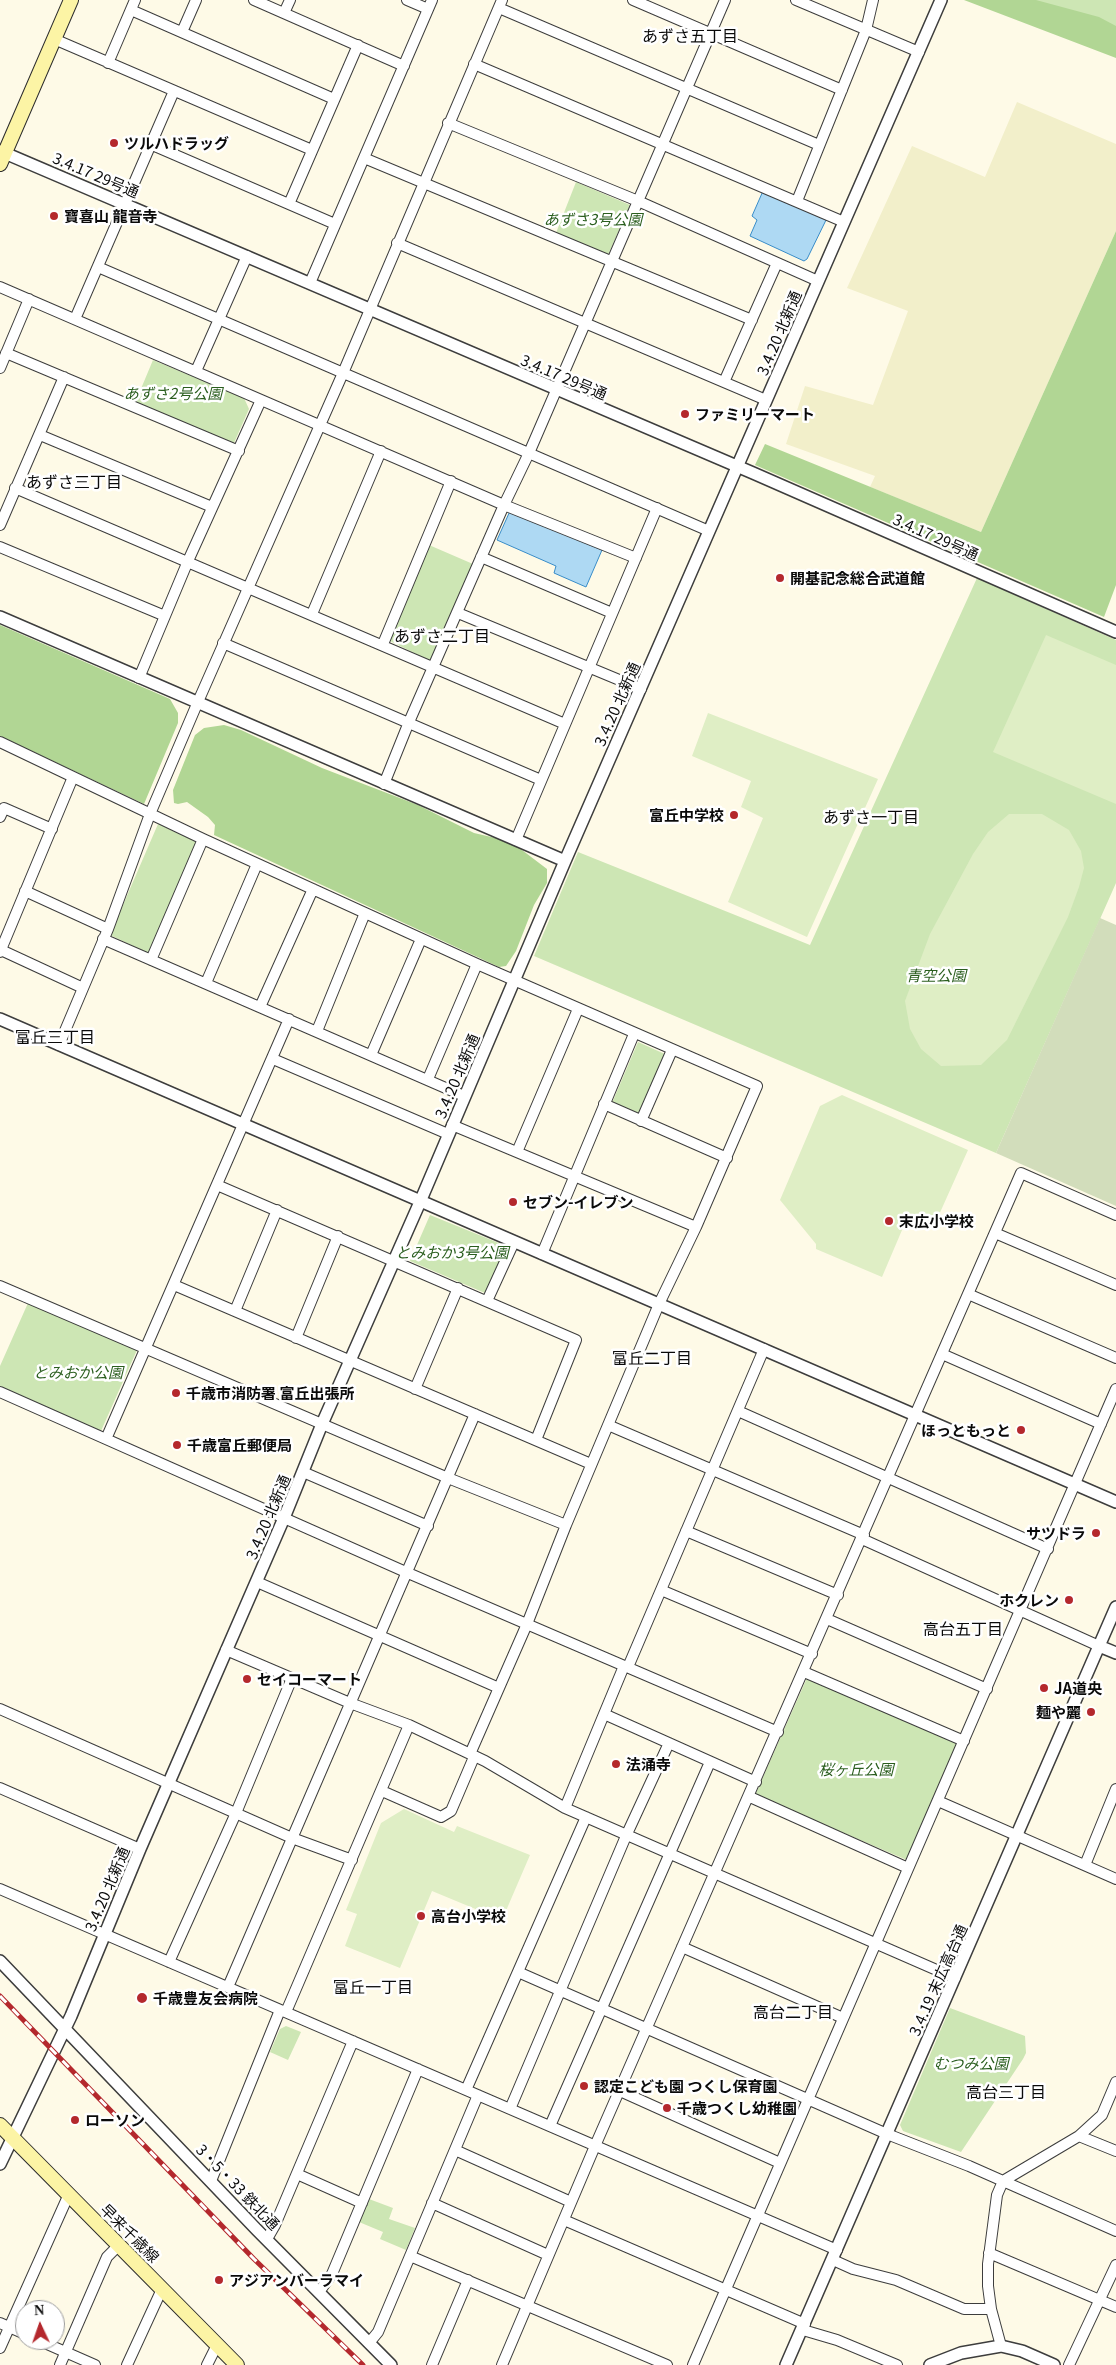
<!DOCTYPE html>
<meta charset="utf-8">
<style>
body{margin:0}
#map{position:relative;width:1116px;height:2365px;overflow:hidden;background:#fefae7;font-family:Georgia,serif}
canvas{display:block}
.north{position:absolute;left:15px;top:2300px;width:50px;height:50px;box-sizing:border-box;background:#fff;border:1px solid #9d9d9d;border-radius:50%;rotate:357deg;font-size:14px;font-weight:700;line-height:20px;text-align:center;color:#0a0a0a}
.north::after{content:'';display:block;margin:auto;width:18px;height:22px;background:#b4282d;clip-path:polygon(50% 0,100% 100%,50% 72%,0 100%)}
</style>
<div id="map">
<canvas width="1116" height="2365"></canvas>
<div class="north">N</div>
</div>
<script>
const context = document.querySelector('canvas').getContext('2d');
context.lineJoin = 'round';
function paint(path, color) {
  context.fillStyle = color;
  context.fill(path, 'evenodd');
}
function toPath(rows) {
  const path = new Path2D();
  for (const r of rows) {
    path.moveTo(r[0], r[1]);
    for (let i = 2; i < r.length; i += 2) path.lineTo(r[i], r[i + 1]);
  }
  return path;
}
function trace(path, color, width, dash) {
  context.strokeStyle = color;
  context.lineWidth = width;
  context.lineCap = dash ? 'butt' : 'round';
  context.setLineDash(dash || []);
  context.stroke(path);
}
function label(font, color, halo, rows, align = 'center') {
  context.font = font + ' Georgia,"Noto Sans JP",serif';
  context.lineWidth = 5;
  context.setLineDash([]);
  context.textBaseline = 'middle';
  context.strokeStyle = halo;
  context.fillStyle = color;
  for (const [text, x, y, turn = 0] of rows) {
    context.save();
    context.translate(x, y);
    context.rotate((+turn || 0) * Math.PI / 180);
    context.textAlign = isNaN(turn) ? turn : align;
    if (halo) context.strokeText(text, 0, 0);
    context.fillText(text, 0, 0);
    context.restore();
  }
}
paint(toPath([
 [1017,102,1116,144,1116,231,981,532,870,487,875,476,786,444,805,386,873,405,908,311,847,288,912,146,985,177]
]), '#f2efca');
paint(toPath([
 [967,0,1116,0,1116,49,969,1],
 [576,182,630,205,608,255,556,233],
 [153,360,244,398,249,409,234,443,135,403],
 [429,545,473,564,432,660,430,661,390,641],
 [977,578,1116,640,1116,883,996,1153,534,956,578,852,810,945],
 [158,824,197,842,148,953,110,935],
 [638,1042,667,1055,639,1115,612,1103],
 [430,1215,506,1246,485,1293,410,1261],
 [28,1303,137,1350,101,1431,0,1386,0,1366],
 [807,1678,957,1743,907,1860,755,1795],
 [950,2008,1025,2036,1026,2053,1023,2059,961,2152,903,2131,900,2125],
 [286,2026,301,2032,288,2060,270,2052,280,2029],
 [369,2199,393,2208,389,2219,415,2228,406,2250,380,2239,383,2232,359,2222]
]), '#cde6b4');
paint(toPath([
 [964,0,1036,0,1099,17,1116,26,1116,58],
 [1116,231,1116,585,1104,617,755,465,765,444,981,532],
 [0,625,170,699,178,713,178,723,144,804,0,736],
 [224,725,241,730,322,768,418,805,474,833,500,839,518,847,547,869,547,883,534,905,516,951,506,966,499,967,214,835,215,825,208,817,187,802,178,804,174,803,173,790,195,735,204,728]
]), '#b1d694');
paint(toPath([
 [1100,918,1116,925,1116,1206,996,1153]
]), '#d2ddbb');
paint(toPath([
 [1046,635,1116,665,1116,804,993,752],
 [708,713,878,779,807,937,728,902,763,818,741,807,751,781,692,756],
 [1009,814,1042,814,1069,830,1081,851,1084,868,1079,887,1068,917,1007,1040,981,1065,941,1066,921,1049,910,1029,905,1001,930,934,973,854,988,832],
 [842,1095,968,1150,934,1226,908,1216,882,1277,816,1249,816,1244,780,1200,820,1106],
 [404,1809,454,1832,457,1826,530,1855,502,1920,432,1891,400,1968,345,1946,357,1914,346,1910,381,1823]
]), '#dfeec5');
const water = toPath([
 [763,191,827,218,807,259,804,261,750,236,757,220,752,216,763,191],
 [510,511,602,550,586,587,554,573,556,566,497,540,510,511]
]);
paint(water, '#aed9f3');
trace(water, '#388cc8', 1);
const minor = toPath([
 [254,0,404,66],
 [407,0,428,9],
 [633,0,842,90],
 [796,0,919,52],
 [499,8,819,145],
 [131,10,334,99],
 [284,13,290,0],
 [182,32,196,0],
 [54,39,312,150],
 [108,63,135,0],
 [474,64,844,222],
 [448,123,638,201,818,281],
 [150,144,335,224],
 [364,158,752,320],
 [797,201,866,30,873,0],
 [289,204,358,45],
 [397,243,766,400],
 [98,267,709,531],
 [310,283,432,0],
 [0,287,504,505,636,558],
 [75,319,174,91],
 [6,353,239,451],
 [0,368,29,299],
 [196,371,247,256],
 [724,382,777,263],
 [40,435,212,507],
 [15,488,565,724],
 [0,525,64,377],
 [0,547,165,616],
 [481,557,612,613],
 [458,613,641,689],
 [312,614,381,451],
 [223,643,541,780],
 [383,644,451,481],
 [139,678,188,561,261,400],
 [0,742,203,839,477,964,757,1086,696,1227,659,1304,566,1525,527,1624,470,1754],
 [384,784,409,722,504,505,529,453,725,0],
 [0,817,4,808,52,829],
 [516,840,657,508],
 [25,891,108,929],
 [103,939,464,1096],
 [1,950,83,988],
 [0,952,73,777],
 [151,960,203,839],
 [206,983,257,864],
 [260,1007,313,889],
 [317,1031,365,913],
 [59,1045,108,929,150,814,197,704,343,373,502,0],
 [371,1055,421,939],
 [273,1059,448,1134],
 [428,1079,477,964],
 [604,1104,727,1158],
 [641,1121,672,1050],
 [452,1125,696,1227],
 [517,1152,578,1009],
 [217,1185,576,1340,536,1440],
 [995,1233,1116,1285],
 [542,1254,634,1034],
 [174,1285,591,1464],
 [0,1286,448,1478,566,1525],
 [968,1294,1116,1358],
 [487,1301,514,1242],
 [235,1311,277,1210],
 [296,1338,338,1236],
 [942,1354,1101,1424],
 [415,1389,458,1288],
 [0,1392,408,1573,778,1732],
 [738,1411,1048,1549],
 [608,1425,864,1535],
 [106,1439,289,1019],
 [303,1472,428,1526],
 [686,1531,838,1595],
 [862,1539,1099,1646],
 [257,1582,499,1688],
 [661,1590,812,1654],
 [827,1619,987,1689],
 [226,1650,350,1703,409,1725,485,1761,565,1808,955,1978],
 [628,1667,764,1349],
 [804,1672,964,1741],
 [0,1709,292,1838,352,1860],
 [604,1714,756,1782],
 [0,1788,140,1849],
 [382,1791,441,1817,451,1811,474,1757],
 [750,1797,908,1868],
 [938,1801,1116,1879],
 [565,1808,624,1666],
 [1085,1865,1116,1789],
 [0,1889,837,2250],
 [682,1947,843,2018],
 [169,1962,236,1813,292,1678],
 [518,1972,887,2134,969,2166,1116,2231],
 [228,1987,475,1414],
 [286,2012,409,1725],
 [466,2090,586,1817],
 [620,2091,780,2163],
 [510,2109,626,1836,669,1743],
 [550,2126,710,1762],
 [1079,2136,1116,2151],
 [455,2150,571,2202],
 [297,2174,362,2203],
 [211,2181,280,2010],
 [432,2203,548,2255],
 [564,2220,805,2324],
 [267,2239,275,2225,353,2041],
 [989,2253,1116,2307],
 [410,2256,667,2365],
 [833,2260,853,2269,896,2280,964,2309,991,2309],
 [319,2292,332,2274,418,2069],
 [0,2323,25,2334],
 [803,2330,837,2340,897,2365],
 [38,2340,95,2365],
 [369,2343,378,2332,478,2095],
 [1001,2346,991,2309,988,2286,988,2264,997,2195,1003,2181,1079,2136,1102,2115,1116,2082],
 [0,2348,69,2194],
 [60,2365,107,2257,119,2245],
 [127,2365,162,2289],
 [207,2365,217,2345],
 [432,2365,468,2280],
 [502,2365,595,2146,1021,1173,1116,1215],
 [693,2365,1116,1389],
 [1069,2365,1116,2265]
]);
const tertiary = toPath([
 [0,151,753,473,1116,632],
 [0,617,565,861],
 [0,1019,1116,1502],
 [1099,1646,1116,1653],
 [0,1961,257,2230,391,2365],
 [0,2164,71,2016,140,1849,284,1518,322,1424,420,1202,565,861,941,0],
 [786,2365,1116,1607],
 [930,2365,961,2353,1001,2346,1022,2351,1054,2365]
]);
const secondary = toPath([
 [0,164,71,0],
 [0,2125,237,2365]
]);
trace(minor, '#3d3d3d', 12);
trace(tertiary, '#3d3d3d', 14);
trace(secondary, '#2c2c2c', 16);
trace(minor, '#fff', 10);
trace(tertiary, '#fff', 11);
trace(secondary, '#fcf4a5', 14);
const rail = toPath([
 [0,1996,254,2259,363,2365]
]);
trace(rail, '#b4282d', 5);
trace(rail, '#fff', 3, [9]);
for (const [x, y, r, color] of [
 [114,143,5,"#b4282d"],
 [54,216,5,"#b4282d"],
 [685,414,5,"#b4282d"],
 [780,578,5,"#b4282d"],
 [734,815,5,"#b4282d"],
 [513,1202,5,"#b4282d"],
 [889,1221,5,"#b4282d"],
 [176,1393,5,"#b4282d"],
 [1021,1430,5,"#b4282d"],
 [177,1445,5,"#b4282d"],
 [1096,1533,5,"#b4282d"],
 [1069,1600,5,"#b4282d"],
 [247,1679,5,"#b4282d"],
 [1044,1688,5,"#b4282d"],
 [1091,1712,5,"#b4282d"],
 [616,1764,5,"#b4282d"],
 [421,1916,5,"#b4282d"],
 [142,1998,6,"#b4282d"],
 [584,2086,5,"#b4282d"],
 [667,2108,5,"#b4282d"],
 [75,2120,5,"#b4282d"],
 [219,2280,5,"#b4282d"]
]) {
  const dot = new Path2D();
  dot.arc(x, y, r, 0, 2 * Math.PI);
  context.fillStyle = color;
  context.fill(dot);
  trace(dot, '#fff', 2);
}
label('bold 15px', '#0a0a0a', '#fff', [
 ["ツルハドラッグ",124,143],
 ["寶喜山 龍音寺",64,216],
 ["ファミリーマート",695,414],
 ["開基記念総合武道館",790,578],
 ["富丘中学校",724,815,"right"],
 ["セブン-イレブン",523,1202],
 ["末広小学校",899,1221],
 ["千歳市消防署 富丘出張所",186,1393],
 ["ほっともっと",1011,1430,"right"],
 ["千歳富丘郵便局",187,1445],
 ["サツドラ",1086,1533,"right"],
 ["ホクレン",1059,1600,"right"],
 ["セイコーマート",257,1679],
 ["JA道央",1054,1688],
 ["麺や麗",1081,1712,"right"],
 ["法涌寺",626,1764],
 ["高台小学校",431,1916],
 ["千歳豊友会病院",153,1998],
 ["認定こども園 つくし保育園",594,2086],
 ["千歳つくし幼稚園",677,2108],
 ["ローソン",85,2120],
 ["アジアンバーラマイ",229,2280]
], 'left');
label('15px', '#0a0a0a', '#fff', [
 ["3.4.17 29号通",96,175,23],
 ["3.4.20 北新通",779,333,-67],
 ["3.4.17 29号通",564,377,23],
 ["3.4.17 29号通",936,537,24],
 ["3.4.20 北新通",617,704,-66],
 ["3.4.20 北新通",457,1076,-67],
 ["3.4.20 北新通",268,1517,-67],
 ["3.4.20 北新通",107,1889,-67],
 ["3.4.19 末広高台通",938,1980,-66],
 ["3・5・33 鉄北通",238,2187,46],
 ["早来千歳線",130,2233,45]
]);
label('italic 15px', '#2a5e1e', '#fff', [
 ["あずさ3号公園",593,219],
 ["あずさ2号公園",173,393],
 ["青空公園",936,975],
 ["とみおか3号公園",452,1252],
 ["とみおか公園",78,1372],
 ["桜ヶ丘公園",856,1769],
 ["むつみ公園",971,2063]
]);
label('16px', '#0a0a0a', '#fff', [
 ["あずさ五丁目",690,36],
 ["あずさ三丁目",74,482],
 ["あずさ二丁目",442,636],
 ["あずさ一丁目",871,817],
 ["富丘三丁目",55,1037],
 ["富丘二丁目",652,1358],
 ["高台五丁目",963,1629],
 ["富丘一丁目",373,1987],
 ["高台二丁目",793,2012],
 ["高台三丁目",1006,2092]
]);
</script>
